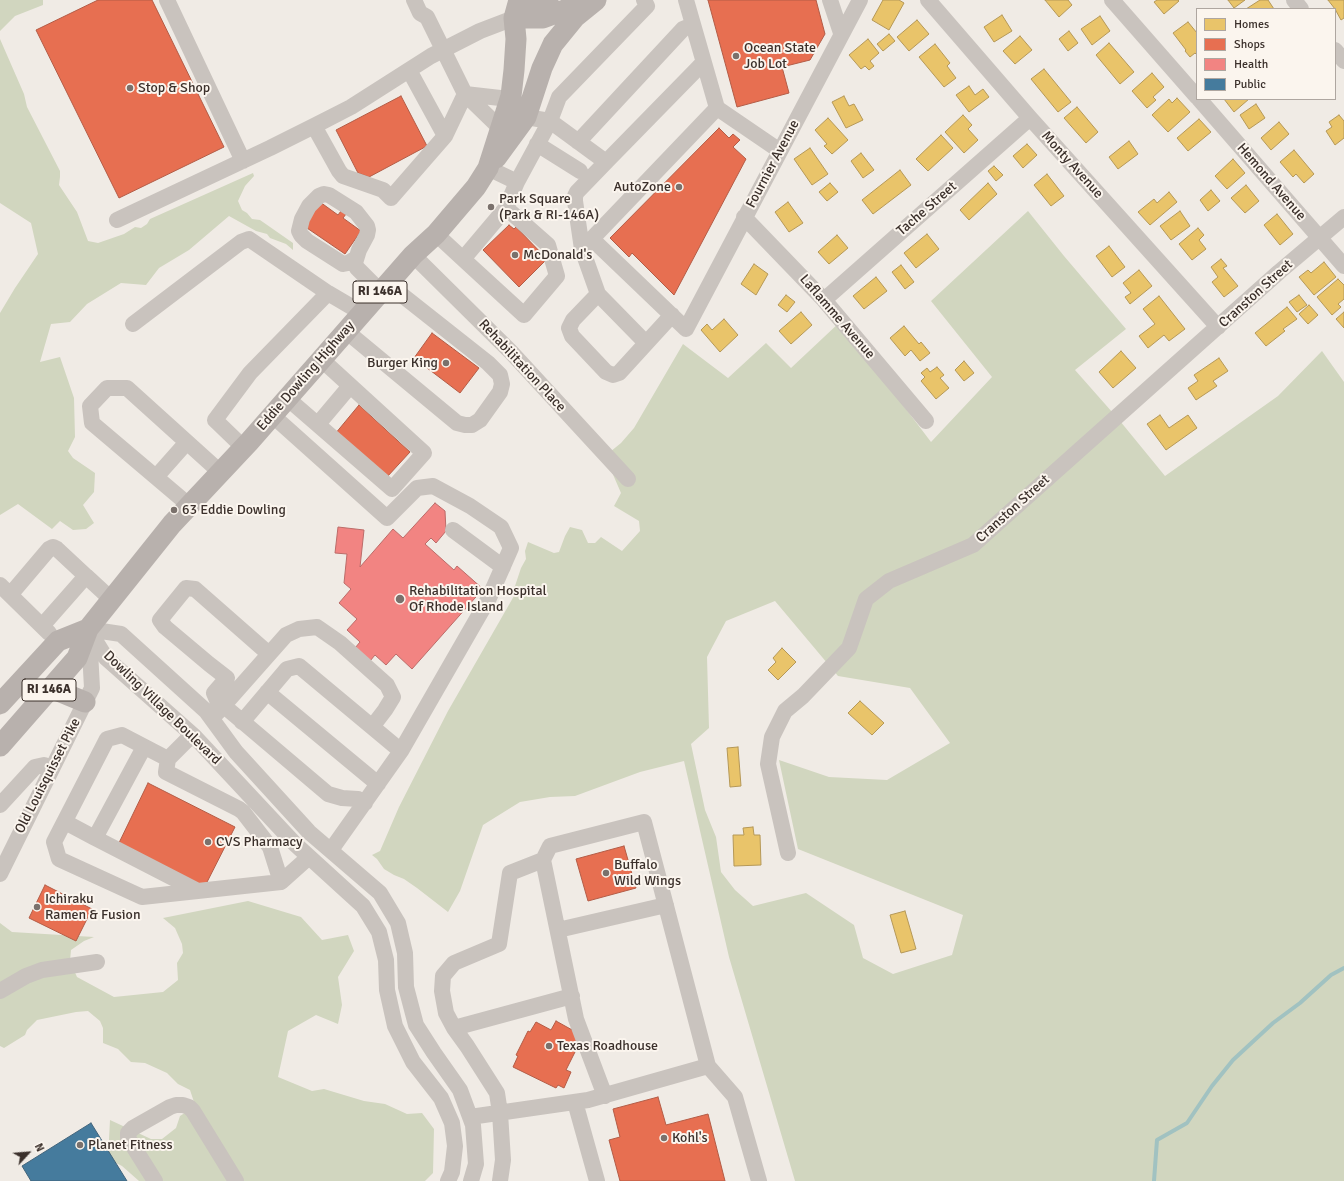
<!DOCTYPE html>
<style>
body{margin:0}
#map{position:relative;width:1344px;height:1181px;overflow:hidden;background:#f0ebe5;font-family:Signika,sans-serif}
canvas{display:block}
.legend{position:absolute;left:1196px;top:8px;width:140px;height:92px;box-sizing:border-box;background:#fbf5ee;border:1px solid #aea6a0;margin:0;padding:5px 7px;list-style:none;font-size:12px;color:#3b302b}
.legend li{display:flex;align-items:center;gap:8px;height:20px}
.legend b{width:20px;border:1px solid #aea6a0}
.north{position:absolute;left:8px;top:1133px;width:40px;height:40px;-webkit-text-stroke:3px #fbf5ee;paint-order:stroke;rotate:64deg;font-size:11px;font-weight:700;line-height:16px;text-align:center;color:#3b302b}
.north::after{content:'';display:block;margin:auto;width:14px;height:18px;background:#3b302b;clip-path:polygon(50% 0,100% 100%,50% 72%,0 100%)}
</style>
<div id="map">
<canvas width="1344" height="1181"></canvas>
<ul class="legend">
<li><b style="height:11px;background:#e9c46a"></b>Homes</li>
<li><b style="height:11px;background:#e76f51"></b>Shops</li>
<li><b style="height:11px;background:#f28482"></b>Health</li>
<li><b style="height:11px;background:#457b9d"></b>Public</li>
</ul>
<div class="north">N</div>
</div>
<script>
const context = document.querySelector('canvas').getContext('2d');
context.lineJoin = 'round';
function paint(path, color) {
  context.fillStyle = color;
  context.fill(path, 'evenodd');
}
function toPath(rows) {
  const path = new Path2D();
  for (const r of rows) {
    path.moveTo(r[0], r[1]);
    for (let i = 2; i < r.length; i += 2) path.lineTo(r[i], r[i + 1]);
  }
  return path;
}
function trace(path, color, width, dash) {
  context.strokeStyle = color;
  context.lineWidth = width;
  context.lineCap = dash ? 'butt' : 'round';
  context.setLineDash(dash || []);
  context.stroke(path);
}
function label(font, color, halo, rows, align = 'center') {
  context.font = font + ' Signika,sans-serif';
  context.lineWidth = 4;
  context.setLineDash([]);
  context.textBaseline = 'middle';
  context.strokeStyle = halo;
  context.fillStyle = color;
  for (const [text, x, y, turn = 0] of rows) {
    context.save();
    context.translate(x, y);
    context.rotate((+turn || 0) * Math.PI / 180);
    context.textAlign = isNaN(turn) ? turn : align;
    if (halo) context.strokeText(text, 0, 0);
    context.fillText(text, 0, 0);
    context.restore();
  }
}
paint(toPath([
 [0,0,43,0,43,5,15,16,0,31],
 [0,39,24,94,27,107,60,171,60,177,59,185,77,212,88,241,98,243,124,234,135,227,141,228,147,224,150,219,253,173,254,176,245,186,238,201,242,210,247,213,252,219,260,220,293,243,293,250,286,244,270,238,267,234,256,231,229,216,189,250,159,268,146,285,121,283,87,304,70,322,51,324,40,362,60,357,74,398,75,437,68,451,73,458,95,473,94,492,83,505,94,523,86,529,73,530,60,521,52,529,18,504,0,515,0,313,15,288,38,254,31,223,0,203],
 [1028,211,1064,256,1126,329,1075,370,1120,421,1165,476,1278,396,1322,351,1344,382,1344,1181,795,1181,729,957,684,761,640,772,575,796,550,797,520,802,483,825,460,891,448,912,417,888,404,879,394,875,384,869,377,859,372,855,380,851,399,807,448,711,514,596,512,588,515,586,521,568,526,559,525,551,528,542,554,553,559,552,565,536,570,527,582,530,588,543,595,543,601,537,622,551,640,531,639,521,614,506,621,493,605,456,621,443,634,428,683,344,728,378,766,343,791,368,840,322,931,442,992,377,931,301],
 [775,601,838,676,910,688,950,743,887,780,829,777,779,760,798,849,963,915,952,955,893,974,863,958,854,925,806,893,753,906,735,890,721,872,716,837,705,810,691,744,709,728,707,657,726,621],
 [248,901,301,917,322,940,348,935,354,951,338,977,342,1005,338,1024,316,1015,288,1031,278,1077,312,1091,324,1089,364,1101,385,1104,407,1114,422,1113,434,1129,433,1173,425,1181,139,1181,122,1166,108,1159,110,1120,151,1139,162,1139,176,1128,180,1116,191,1109,194,1102,190,1090,178,1084,167,1073,145,1063,131,1062,118,1049,103,1043,103,1028,100,1021,88,1011,76,1012,37,1020,27,1030,25,1035,4,1048,0,1046,0,923,12,932,94,937,84,941,71,950,70,961,77,977,114,997,163,992,178,980,177,963,183,953,182,944,175,928,163,918]
]), '#d1d6bf');
const homes = toPath([
 [883,0,899,0,904,3,889,30,872,20,883,0],
 [1045,0,1068,0,1072,5,1059,17,1045,0],
 [1157,0,1178,0,1179,1,1164,14,1154,2,1157,0],
 [1228,0,1245,0,1234,8,1228,0],
 [1260,0,1268,0,1274,9,1246,9,1260,0],
 [1328,0,1344,0,1344,18,1341,20,1335,9,1328,0],
 [1002,15,1012,31,994,42,984,27,1002,15],
 [1100,16,1110,31,1092,45,1081,29,1100,16],
 [917,20,929,34,909,51,897,37,917,20],
 [1188,22,1197,33,1197,55,1195,53,1190,57,1185,51,1186,50,1173,33,1188,22],
 [1069,31,1078,43,1068,51,1059,39,1069,31],
 [889,34,895,41,883,51,877,44,889,34],
 [1020,36,1032,50,1015,64,1003,51,1020,36],
 [868,39,879,53,870,61,874,66,869,70,865,66,861,69,849,55,868,39],
 [1109,43,1134,72,1120,84,1096,55,1109,43],
 [935,44,950,63,947,66,956,78,944,87,919,57,935,44],
 [1044,69,1071,102,1058,112,1031,79,1044,69],
 [1152,73,1164,87,1153,97,1156,100,1147,108,1132,91,1152,73],
 [969,86,975,95,983,89,989,97,969,112,956,95,969,86],
 [844,96,849,106,854,104,863,120,846,128,832,102,844,96],
 [1177,98,1190,112,1168,132,1152,115,1169,99,1172,103,1177,98],
 [1224,99,1249,99,1234,112,1224,99],
 [1256,104,1265,118,1249,129,1240,115,1256,104],
 [1077,107,1098,132,1086,143,1064,118,1077,107],
 [963,115,972,125,968,129,978,140,964,153,945,132,963,115],
 [1339,115,1344,121,1344,138,1335,145,1326,131,1332,127,1329,122,1339,115],
 [828,118,848,140,832,154,824,146,827,144,815,130,828,118],
 [1199,119,1211,132,1188,151,1177,138,1199,119],
 [1279,122,1289,134,1271,150,1261,138,1279,122],
 [941,135,953,148,928,171,916,159,941,135],
 [1129,141,1138,154,1118,169,1109,157,1129,141],
 [1027,144,1037,155,1023,168,1013,156,1027,144],
 [810,148,828,174,812,185,794,159,810,148],
 [1294,150,1314,174,1304,183,1296,174,1293,177,1280,162,1294,150],
 [861,153,874,170,863,178,851,161,861,153],
 [1233,159,1245,173,1227,189,1215,176,1233,159],
 [994,166,1003,175,996,181,988,171,994,166],
 [900,170,911,185,873,214,862,200,900,170],
 [1047,174,1064,196,1051,206,1034,185,1047,174],
 [830,183,838,192,827,201,819,192,830,183],
 [988,183,997,194,969,220,960,210,988,183],
 [1246,185,1259,201,1245,213,1231,198,1246,185],
 [1211,190,1220,201,1208,211,1200,200,1211,190],
 [1169,192,1177,202,1150,225,1138,212,1154,199,1157,203,1169,192],
 [788,202,803,223,789,232,775,212,788,202],
 [1180,211,1190,226,1171,240,1160,226,1180,211],
 [1277,214,1293,234,1280,245,1264,225,1277,214],
 [1198,228,1204,235,1199,240,1206,249,1192,260,1179,244,1198,228],
 [927,234,939,249,916,268,904,253,927,234],
 [837,235,848,248,829,264,818,252,837,235],
 [1109,246,1125,267,1112,277,1096,256,1109,246],
 [1221,259,1227,266,1223,268,1238,286,1224,297,1212,282,1218,277,1211,267,1221,259],
 [1324,262,1336,277,1314,295,1299,277,1308,270,1311,273,1324,262],
 [754,264,768,274,756,295,741,284,754,264],
 [901,265,914,282,905,289,892,272,901,265],
 [1139,270,1152,286,1130,304,1125,297,1131,293,1123,283,1139,270],
 [876,277,887,291,864,309,853,296,876,277],
 [1338,279,1344,285,1344,299,1338,304,1341,307,1332,315,1317,297,1338,279],
 [786,295,795,302,787,312,778,305,786,295],
 [1299,295,1307,305,1297,312,1289,302,1299,295],
 [1159,296,1185,329,1169,341,1164,335,1148,348,1139,336,1155,324,1143,309,1159,296],
 [1309,305,1318,315,1308,324,1299,314,1309,305],
 [1287,307,1297,319,1283,329,1285,331,1266,346,1255,333,1287,307],
 [801,312,812,325,791,344,779,331,801,312],
 [1344,312,1344,328,1336,319,1344,312],
 [724,319,738,335,720,352,701,330,707,324,712,330,724,319],
 [904,326,919,344,921,342,930,353,920,361,911,350,905,356,890,338,904,326],
 [1121,351,1136,368,1113,388,1099,372,1121,351],
 [1219,358,1228,371,1213,381,1217,386,1196,400,1188,388,1198,381,1194,375,1219,358],
 [964,361,974,373,964,381,955,370,964,361],
 [937,367,944,375,940,378,949,388,936,399,921,381,925,377,921,373,927,368,930,372,937,367],
 [1160,415,1169,428,1188,415,1197,428,1166,450,1147,424,1160,415],
 [782,648,796,662,778,680,768,670,776,662,773,658,782,648],
 [860,701,884,723,872,735,848,713,860,701],
 [738,747,741,786,730,787,727,748,738,747],
 [753,827,754,835,760,835,761,865,734,866,733,835,744,835,743,828,753,827],
 [905,911,916,949,901,953,890,915,905,911]
]);
paint(homes, '#e9c46a');
trace(homes, '#b59857', 1);
const shops = toPath([
 [98,0,152,0,224,147,119,198,36,30,98,0],
 [708,0,816,0,825,34,810,60,782,67,789,93,737,107,708,0],
 [401,96,427,146,369,177,358,173,336,130,401,96],
 [719,128,729,138,733,134,740,140,733,147,746,159,674,295,632,253,629,257,610,238,719,128],
 [320,202,338,215,341,211,346,214,343,218,361,231,345,254,304,226,320,202],
 [509,225,514,229,516,227,547,259,519,287,483,250,509,225],
 [432,333,479,368,460,393,414,358,432,333],
 [359,405,410,452,387,477,335,434,359,405],
 [148,783,235,827,203,890,117,847,148,783],
 [624,846,636,888,588,901,576,859,624,846],
 [45,885,92,909,76,941,29,918,45,885],
 [556,1021,583,1036,566,1070,571,1072,564,1088,558,1085,556,1088,513,1067,518,1056,516,1055,528,1031,530,1032,536,1022,551,1030,556,1021],
 [658,1097,666,1125,708,1114,725,1181,620,1181,609,1140,620,1137,613,1109,658,1097]
]);
paint(shops, '#e76f51');
trace(shops, '#b35c46', 1);
const health = toPath([
 [435,503,445,511,446,531,436,543,431,538,425,544,454,570,457,566,483,589,412,669,396,654,386,665,375,655,370,661,355,648,360,642,347,630,357,619,339,603,351,589,344,583,347,554,335,553,338,527,364,530,360,567,393,529,403,538,435,503]
]);
paint(health, '#f28482');
trace(health, '#bb6b68', 1);
const public = toPath([
 [91,1123,127,1181,31,1181,22,1166,91,1123]
]);
paint(public, '#457b9d');
trace(public, '#42647b', 1);
trace(toPath([
 [1154,1181,1157,1140,1187,1123,1212,1086,1233,1060,1273,1023,1300,1003,1331,975,1344,968]
]), '#a1c2c1', 4);
trace(toPath([
 [167,0,243,161],
 [414,0,420,13,427,17,465,94,500,128],
 [686,0,717,108,780,151],
 [830,0,841,33],
 [928,0,1030,118,1218,327],
 [1112,0,1197,97],
 [1294,0,1301,9],
 [1335,50,1344,61],
 [465,94,509,99],
 [1199,99,1344,266],
 [526,117,550,121,606,162,577,192,575,196,575,201,582,249,598,294,573,320,569,328,572,336,606,372,613,375,619,373,672,315],
 [314,126,339,171,343,176,383,190,391,198,445,136,409,70],
 [445,136,465,94],
 [578,142,683,29,693,25],
 [537,144,580,171],
 [606,162,696,70,700,66,704,65],
 [488,168,517,182,550,121,559,97,647,6,644,0],
 [506,208,517,182],
 [744,217,824,300,926,421],
 [117,220,270,148,314,126,351,107,431,56,480,31,514,18],
 [436,234,463,259,524,315,557,276,548,245,506,208,463,259],
 [592,239,686,329,860,0],
 [585,246,717,108],
 [413,255,511,352,628,479],
 [355,259,348,263,343,264,307,241,301,235,299,231,302,219,309,206,319,196,324,194,329,195,356,212,367,226,368,230,367,235,359,250,355,263,357,268,381,292],
 [598,294,646,343],
 [824,300,1030,118],
 [133,324,241,242,249,239,328,293,362,313],
 [346,331,457,423,465,425,472,425,480,420,500,392,502,384,500,375,488,363,388,284],
 [287,398,392,489,424,453,321,359],
 [272,415,387,518,417,488,433,486,470,506,501,527,511,548,489,598,401,751,331,850],
 [318,424,350,386],
 [243,447,215,420,250,373,328,293],
 [156,477,187,442],
 [190,506,92,423,90,406,107,388,127,388,220,472],
 [453,530,503,567],
 [0,585,49,633],
 [10,595,49,549,53,547,57,549,86,576],
 [42,626,86,576,112,600],
 [88,629,121,634,206,711,236,752,309,832,380,893,398,923,405,953,406,987,416,1025,434,1053,460,1090,473,1125,476,1164,471,1181],
 [88,629,106,658,194,736,295,844,363,906,379,932,386,960,387,990,395,1026,413,1062,441,1098,452,1123,455,1146,452,1172,448,1181],
 [269,654,195,589,186,588,160,620,165,627,209,664,227,678,214,693,217,700,328,794,342,798,358,799,365,803],
 [267,692,378,784],
 [217,713,286,635,299,629,317,627,340,643,387,685,393,697,385,710,372,727],
 [242,722,287,669,299,666,401,751],
 [192,735,168,759,122,735,107,739,54,842,59,859,142,897,281,882,309,857],
 [144,747,95,838,198,891],
 [168,759,166,772,239,809,243,812,270,847,281,882],
 [0,805,35,767,44,765,52,768],
 [65,822,95,838],
 [788,853,768,764,772,737,785,711,803,696,849,648,866,599,889,581,973,545,1279,272,1344,217],
 [543,860,550,846,644,822,708,1066],
 [0,874,92,688,89,633],
 [558,930,666,905],
 [0,991,26,976,42,970,97,962],
 [454,1028,572,996],
 [575,1102,597,1181],
 [470,1117,588,1100,708,1066,735,1097,759,1181],
 [155,1181,128,1138,128,1133,133,1128,170,1107,176,1105,183,1105,189,1107,193,1111,236,1181],
 [500,1181,503,1160,500,1113,497,1093,467,1046,454,1028,446,1013,442,991,443,976,454,963,499,944,510,873,543,860,576,1019,605,1096]
]), '#c9c3be', 16);
trace(toPath([
 [516,17,539,3,548,0],
 [514,18,543,18,589,1],
 [496,158,526,117,542,68,553,44,575,17,596,0],
 [51,688,85,702],
 [0,704,58,641,88,629],
 [0,746,77,658,88,629,172,524,249,442,413,255,436,234,476,187,488,168,511,96,514,70,516,39,514,18,519,0]
]), '#b8b1ad', 21);
for (const [x, y, r, color] of [
 [736,56,4,"#7a716c"],
 [130,88,4,"#7a716c"],
 [679,187,4,"#7a716c"],
 [491,207,4,"#7a716c"],
 [515,255,4,"#7a716c"],
 [446,363,4,"#7a716c"],
 [174,510,4,"#7a716c"],
 [400,599,5,"#7a716c"],
 [208,842,4,"#7a716c"],
 [606,873,4,"#7a716c"],
 [37,907,4,"#7a716c"],
 [549,1046,4,"#7a716c"],
 [664,1138,4,"#7a716c"],
 [80,1145,4,"#7a716c"]
]) {
  const dot = new Path2D();
  dot.arc(x, y, r, 0, 2 * Math.PI);
  context.fillStyle = color;
  context.fill(dot);
  trace(dot, '#fbf5ee', 1.5);
}
for (const [x, y, w] of [
 [380,292,54],
 [49,690,54]
]) {
  const box = new Path2D();
  box.roundRect(x - w / 2, y - 11, w, 22, 3);
  context.fillStyle = '#fbf5ee';
  context.fill(box);
  trace(box, '#3b302b', 1);
}
label('bold 13px', '#3b302b', null, [
 ["RI 146A",380,292],
 ["RI 146A",49,690]
]);
label('14px', '#3b302b', '#fbf5ee', [
 ["Ocean State",744,48],
 ["Job Lot",744,64],
 ["Stop & Shop",138,88],
 ["AutoZone",671,187,"right"],
 ["Park Square",499,199],
 ["(Park & RI-146A)",499,215],
 ["McDonald's",523,255],
 ["Burger King",438,363,"right"],
 ["63 Eddie Dowling",182,510],
 ["Rehabilitation Hospital",409,591],
 ["Of Rhode Island",409,607],
 ["CVS Pharmacy",216,842],
 ["Buffalo",614,865],
 ["Wild Wings",614,881],
 ["Ichiraku",45,899],
 ["Ramen & Fusion",45,915],
 ["Texas Roadhouse",557,1046],
 ["Kohl's",672,1138],
 ["Planet Fitness",88,1145]
], 'left');
label('14px', '#3b302b', '#fbf5ee', [
 ["Fournier Avenue",773,164,-62],
 ["Monty Avenue",1072,165,48],
 ["Hemond Avenue",1271,182,49],
 ["Tache Street",927,209,-41],
 ["Cranston Street",1256,294,-42],
 ["Laflamme Avenue",837,317,49],
 ["Rehabilitation Place",522,366,47],
 ["Eddie Dowling Highway",306,376,-49],
 ["Cranston Street",1013,509,-42],
 ["Dowling Village Boulevard",162,708,44],
 ["Old Louisquisset Pike",48,776,-63]
]);
</script>
